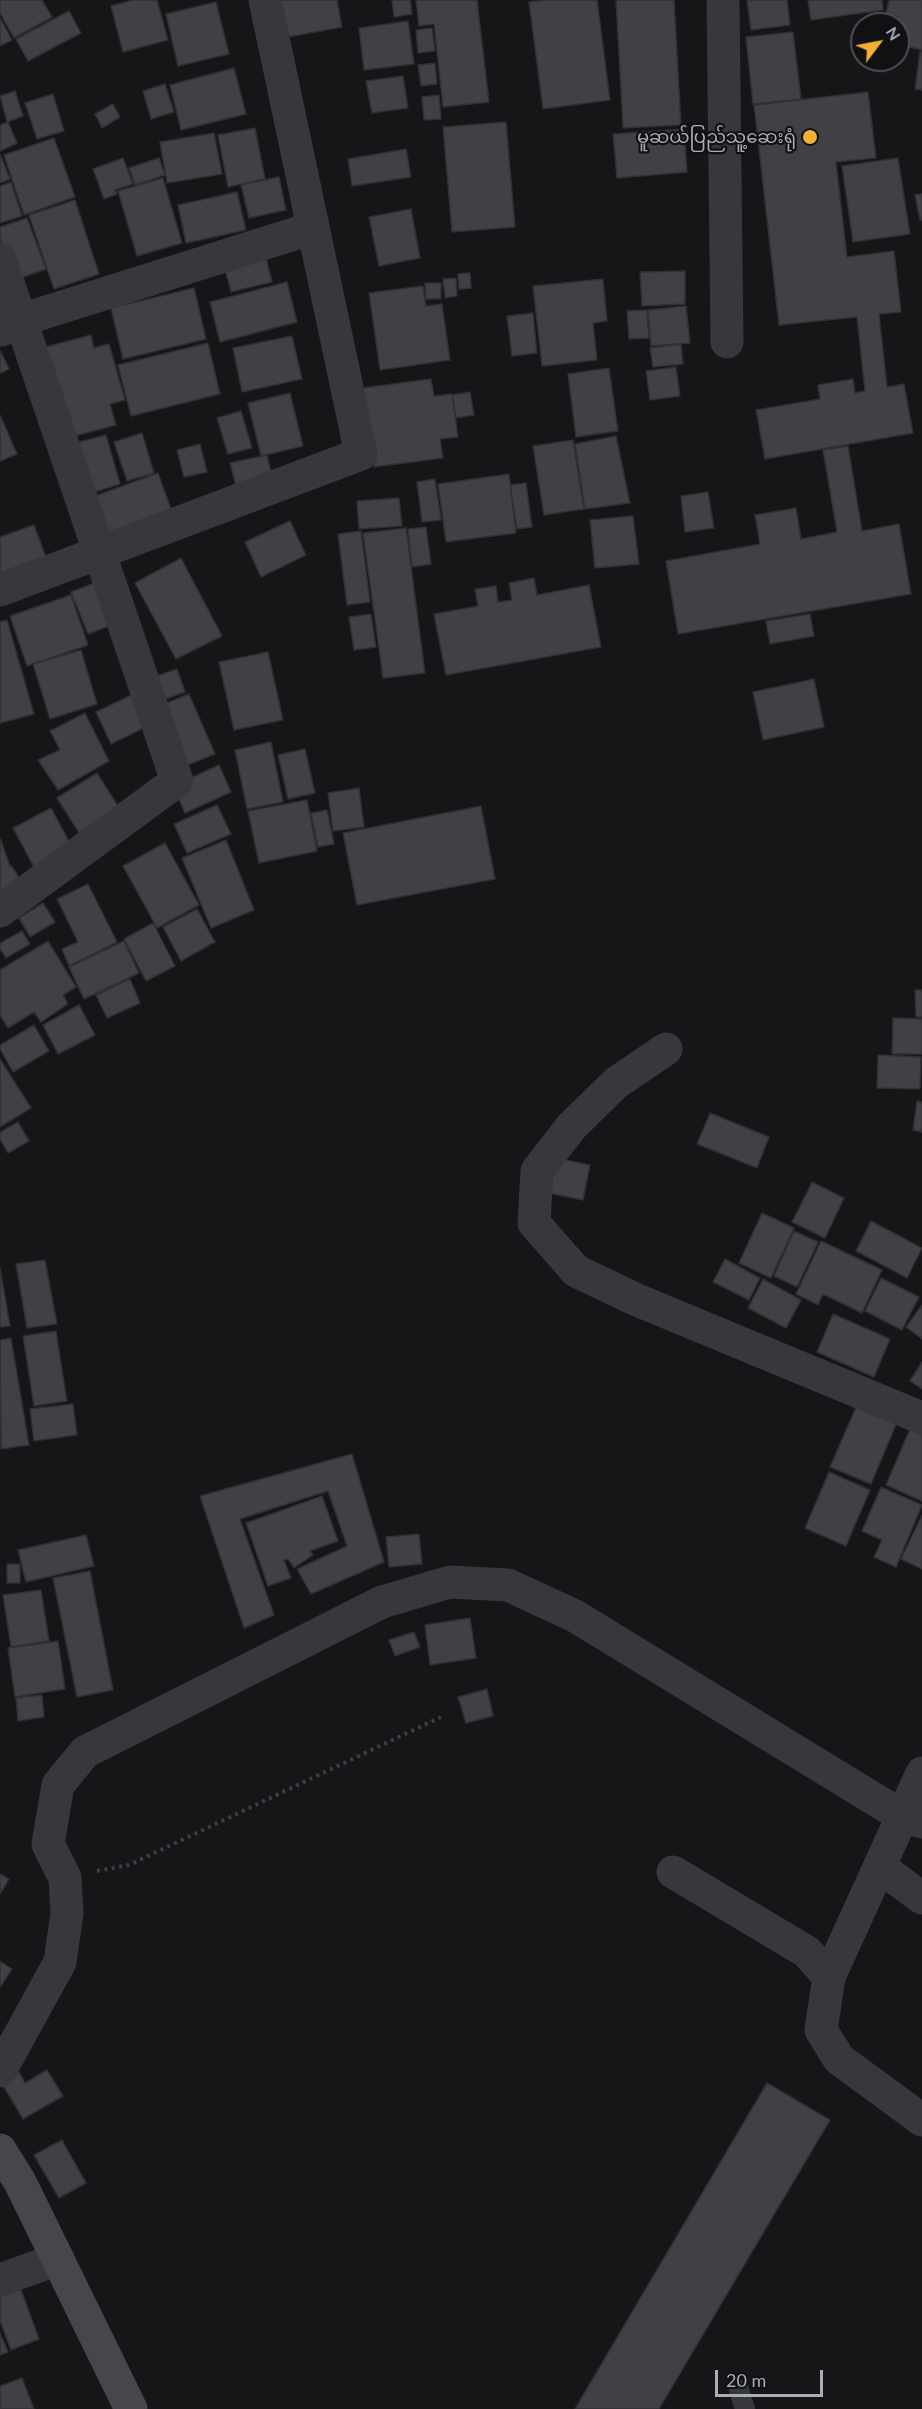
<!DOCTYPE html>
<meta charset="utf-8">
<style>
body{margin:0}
#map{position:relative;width:922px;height:2409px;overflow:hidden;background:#161618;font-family:Lato,sans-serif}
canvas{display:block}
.north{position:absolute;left:850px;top:12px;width:60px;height:60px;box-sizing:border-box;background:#111113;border:2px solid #4d4f55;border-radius:50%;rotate:58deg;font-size:16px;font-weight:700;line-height:24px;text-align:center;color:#a8adb8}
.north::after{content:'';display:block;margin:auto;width:21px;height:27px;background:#f2b134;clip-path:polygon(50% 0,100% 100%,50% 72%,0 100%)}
.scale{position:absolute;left:715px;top:2370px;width:108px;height:27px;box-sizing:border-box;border:3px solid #a8adb8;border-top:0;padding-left:8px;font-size:18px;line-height:21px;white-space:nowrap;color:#a8adb8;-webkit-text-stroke:4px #111113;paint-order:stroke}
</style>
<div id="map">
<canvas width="922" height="2409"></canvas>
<div class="north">N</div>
<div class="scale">20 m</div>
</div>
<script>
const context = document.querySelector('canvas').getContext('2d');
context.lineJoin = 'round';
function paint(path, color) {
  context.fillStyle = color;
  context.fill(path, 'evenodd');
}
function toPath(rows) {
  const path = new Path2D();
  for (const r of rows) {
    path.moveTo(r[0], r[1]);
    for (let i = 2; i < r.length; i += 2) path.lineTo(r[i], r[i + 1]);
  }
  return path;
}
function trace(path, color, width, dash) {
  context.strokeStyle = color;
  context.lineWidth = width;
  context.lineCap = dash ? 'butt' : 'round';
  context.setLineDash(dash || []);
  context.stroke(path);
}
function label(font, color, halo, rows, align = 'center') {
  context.font = font + ' Lato,"Noto Sans Myanmar",sans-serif';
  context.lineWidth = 4.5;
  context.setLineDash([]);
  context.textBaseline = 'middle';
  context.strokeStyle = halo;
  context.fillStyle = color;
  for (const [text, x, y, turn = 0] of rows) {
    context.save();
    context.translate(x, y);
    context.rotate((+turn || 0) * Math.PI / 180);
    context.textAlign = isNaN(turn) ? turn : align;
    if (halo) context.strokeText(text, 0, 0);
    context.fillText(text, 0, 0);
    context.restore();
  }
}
const building = toPath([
 [0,0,42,0,52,17,14,38,0,13,0,0],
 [133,0,157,0,168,40,123,52,111,6,133,0],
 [281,0,337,0,342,27,288,37,281,0],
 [392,0,410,0,412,14,394,17,392,0],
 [416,0,477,0,489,102,443,107,434,24,419,26,416,0],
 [545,0,597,0,610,100,543,109,529,2,545,0],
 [616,0,674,0,681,125,623,128,616,0],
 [747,0,787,0,790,25,751,30,747,0],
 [808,0,882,0,883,10,811,20,808,0],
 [889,0,922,0,922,50,898,44,898,17,886,14,889,0],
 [216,2,229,54,178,66,166,14,216,2],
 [69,11,81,33,28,61,16,39,69,11],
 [0,18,12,40,0,46,0,18],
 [408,21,414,64,364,70,359,28,408,21],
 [432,28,435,51,418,53,416,30,432,28],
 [793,32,801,99,753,104,746,37,793,32],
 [920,52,922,52,922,90,915,89,920,52],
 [435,63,437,84,421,86,418,65,435,63],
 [234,68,246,114,181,130,170,85,234,68],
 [403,76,408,108,372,113,366,81,403,76],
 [165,84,174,112,151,119,143,91,165,84],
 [15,91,23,116,7,122,0,96,15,91],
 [868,92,876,158,836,162,847,257,894,251,901,312,879,314,887,387,904,384,913,433,765,459,756,410,820,399,818,385,853,379,855,393,865,391,857,317,779,325,754,105,868,92],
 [53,94,64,131,37,139,25,103,53,94],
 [439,95,441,119,424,120,422,97,439,95],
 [113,104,120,117,102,128,95,114,113,104],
 [8,122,17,143,0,151,0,125,8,122],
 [506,122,515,227,452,232,443,127,506,122],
 [255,128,265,179,228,187,218,135,255,128],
 [684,129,687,172,617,178,613,134,684,129],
 [214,133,222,174,167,183,160,142,214,133],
 [54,138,75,197,24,215,4,155,54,138],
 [406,149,411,177,352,186,348,159,406,149],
 [0,154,10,179,0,183,0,154],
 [123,158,133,184,115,190,117,194,104,199,93,169,123,158],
 [159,158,165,175,135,185,129,168,159,158],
 [898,158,910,234,853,242,842,166,898,158],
 [279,177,286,210,249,218,241,185,279,177],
 [163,178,182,243,137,256,118,191,163,178],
 [11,182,22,216,0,223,0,186,11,182],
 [237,192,246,230,186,243,178,205,237,192],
 [922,194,922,220,920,220,915,195,922,194],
 [75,200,99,274,54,289,29,215,75,200],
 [411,209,420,258,379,266,369,217,411,209],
 [27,218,46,269,15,280,0,239,0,227,27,218],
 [265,254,272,282,231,292,224,265,265,254],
 [685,271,685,304,642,306,640,272,685,271],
 [470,273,471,288,459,289,458,274,470,273],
 [456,278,457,296,445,298,443,279,456,278],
 [603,279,607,321,593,323,597,360,542,366,533,286,603,279],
 [287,282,297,322,220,342,210,302,287,282],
 [425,283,441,283,441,299,426,299,425,283],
 [423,286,426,306,442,304,450,360,380,370,369,293,423,286],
 [194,288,206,339,123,359,111,308,194,288],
 [686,306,690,343,651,346,648,310,686,306],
 [647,310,649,338,629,339,627,311,647,310],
 [533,313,537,353,512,356,507,316,533,313],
 [91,335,94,348,109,344,125,400,110,404,116,425,63,439,38,349,91,335],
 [292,336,302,379,242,392,233,348,292,336],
 [208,343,220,394,131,416,118,365,208,343],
 [681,344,683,364,653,367,650,348,681,344],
 [0,350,9,369,0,373,0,350],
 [676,367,680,396,650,400,646,371,676,367],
 [609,368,618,431,576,437,568,374,609,368],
 [431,379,434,396,452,394,458,437,440,439,443,458,374,467,362,388,431,379],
 [470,392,474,415,456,418,452,395,470,392],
 [290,393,303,446,261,456,248,403,290,393],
 [241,411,252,448,228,454,217,418,241,411],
 [0,415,17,454,0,461,0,415],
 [142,433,154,473,127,481,114,442,142,433],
 [106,435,120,484,82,496,68,445,106,435],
 [616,436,630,503,585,509,575,444,616,436],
 [573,440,584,509,544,515,533,446,573,440],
 [200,444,207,472,184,477,177,450,200,444],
 [848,446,862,531,899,524,911,594,678,634,666,561,760,544,755,515,796,508,801,539,837,532,823,450,848,446],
 [267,455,273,481,237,490,230,463,267,455],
 [158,473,176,523,102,549,84,500,158,473],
 [509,474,516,533,446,542,438,484,509,474],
 [435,479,441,520,422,522,417,482,435,479],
 [526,483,532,527,517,529,510,485,526,483],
 [708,492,714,528,685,532,681,496,708,492],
 [399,498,402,526,359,529,357,501,399,498],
 [633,516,639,564,595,568,590,520,633,516],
 [290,521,306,555,261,577,245,542,290,521],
 [34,525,50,568,0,586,0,537,34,525],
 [426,527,431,564,412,567,408,529,426,527],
 [406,528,425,673,383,678,363,533,406,528],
 [361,531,370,602,347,605,338,534,361,531],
 [181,558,222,636,176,659,135,583,181,558],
 [534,578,537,595,589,585,601,647,446,675,434,614,478,606,475,589,496,586,498,602,512,600,509,583,534,578],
 [105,579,122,621,88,634,71,592,105,579],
 [71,595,88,645,27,666,10,616,71,595],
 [371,614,376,647,354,650,349,617,371,614],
 [810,614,814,636,770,644,766,621,810,614],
 [7,620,34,714,0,723,0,622,7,620],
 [81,650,97,704,50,719,33,664,81,650],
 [268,652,283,720,234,730,219,662,268,652],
 [177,669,185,692,160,701,151,678,177,669],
 [814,679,824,727,763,740,753,692,814,679],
 [138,692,154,723,111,744,96,712,138,692],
 [189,694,215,754,185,766,160,706,189,694],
 [85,713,109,761,58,790,38,760,60,750,50,731,85,713],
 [271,742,283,802,247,809,235,750,271,742],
 [305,749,315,793,288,799,278,755,305,749],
 [219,765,231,792,185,813,173,786,219,765],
 [97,773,123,814,83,839,57,798,97,773],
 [359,788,364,827,333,831,328,793,359,788],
 [307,800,317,851,259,863,248,811,307,800],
 [217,805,231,834,187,853,174,824,217,805],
 [481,806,495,879,357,905,343,833,481,806],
 [51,808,73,849,35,869,13,828,51,808],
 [327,810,334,844,318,847,311,813,327,810],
 [0,838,10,866,11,865,25,887,0,903,0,838],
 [226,840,254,910,211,928,182,858,226,840],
 [165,843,199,905,157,928,123,866,165,843],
 [88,884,117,942,69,966,62,949,78,942,57,899,88,884],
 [43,903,55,922,30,937,19,918,43,903],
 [197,909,215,942,181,961,163,927,197,909],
 [153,923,175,966,146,981,124,939,153,923],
 [22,931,30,944,6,958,0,949,0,943,22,931],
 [48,941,76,987,63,995,68,1004,41,1022,34,1012,8,1028,0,1015,0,970,48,941],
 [124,941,139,973,84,999,69,967,124,941],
 [130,979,140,1003,107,1018,96,995,130,979],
 [915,990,922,990,922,1017,916,1017,915,990],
 [79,1005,95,1035,58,1054,43,1025,79,1005],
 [893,1018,922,1019,922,1054,892,1054,893,1018],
 [34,1025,49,1051,13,1072,0,1049,0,1045,34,1025],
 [878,1055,921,1057,920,1089,877,1088,878,1055],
 [0,1059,31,1108,0,1127,0,1059],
 [917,1101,922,1102,922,1132,913,1130,917,1101],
 [710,1113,769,1137,757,1168,697,1144,710,1113],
 [18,1122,29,1141,8,1153,0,1139,0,1132,18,1122],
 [555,1158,590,1165,583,1200,548,1193,555,1158],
 [812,1182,844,1198,825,1238,792,1222,812,1182],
 [762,1213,794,1228,771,1278,739,1263,762,1213],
 [871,1221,922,1248,907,1278,856,1251,871,1221],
 [794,1231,818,1242,797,1287,774,1276,794,1231],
 [821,1241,882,1270,862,1313,823,1294,818,1305,796,1294,821,1241],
 [725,1259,760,1278,749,1300,713,1282,725,1259],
 [45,1260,57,1324,27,1328,16,1264,45,1260],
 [0,1268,10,1326,0,1327,0,1268],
 [881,1278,919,1297,902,1330,865,1311,881,1278],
 [763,1279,801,1300,786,1328,748,1308,763,1279],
 [922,1305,922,1339,906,1327,922,1305],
 [833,1314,890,1339,874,1377,817,1352,833,1314],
 [56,1331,67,1401,34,1406,23,1336,56,1331],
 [11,1338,29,1445,1,1449,0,1340,11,1338],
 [922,1362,922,1389,910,1381,922,1362],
 [73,1404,77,1435,34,1441,30,1409,73,1404],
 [857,1405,897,1422,871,1484,830,1467,857,1405],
 [910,1429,922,1434,922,1501,886,1485,910,1429],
 [352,1454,384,1562,311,1594,297,1569,347,1546,328,1491,240,1519,274,1615,244,1628,200,1496,352,1454],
 [829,1472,870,1490,846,1546,805,1528,829,1472],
 [881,1487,922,1505,896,1567,874,1557,882,1540,862,1531,881,1487],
 [322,1496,338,1541,310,1551,313,1555,294,1568,288,1559,284,1560,291,1578,268,1586,246,1523,322,1496],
 [922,1515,922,1569,901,1559,922,1515],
 [419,1534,422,1564,389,1567,386,1537,419,1534],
 [86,1535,94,1566,26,1582,18,1550,86,1535],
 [7,1564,20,1564,20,1583,7,1583,7,1564],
 [90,1571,113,1690,77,1697,53,1578,90,1571],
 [41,1590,49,1641,11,1647,3,1595,41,1590],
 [470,1618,476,1658,430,1665,425,1625,470,1618],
 [414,1632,420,1647,395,1656,389,1640,414,1632],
 [58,1641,65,1689,15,1697,8,1648,58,1641],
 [487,1689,493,1716,466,1723,458,1697,487,1689],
 [42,1695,44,1717,18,1721,16,1698,42,1695],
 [0,1874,9,1879,0,1894,0,1874],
 [0,1961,12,1969,0,1987,0,1961],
 [47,2070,63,2096,23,2119,1,2082,19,2072,25,2083,47,2070],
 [767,2083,830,2120,659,2409,575,2409,767,2083],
 [62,2140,86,2183,59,2198,34,2155,62,2140],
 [20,2287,39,2339,11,2350,0,2321,0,2294,20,2287],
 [0,2333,8,2352,0,2355,0,2333],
 [22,2378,34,2409,0,2409,0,2386,22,2378]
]);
paint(building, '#404145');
trace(building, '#303034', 1.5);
trace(toPath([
 [97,1871,129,1865,441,1717]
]), '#3d3f44', 4, [3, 4.5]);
trace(toPath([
 [739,2390,745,2409]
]), '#37383d', 20);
trace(toPath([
 [723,0,727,342],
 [0,259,177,781,0,911],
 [2,330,21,320,313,228],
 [0,590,361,454,265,0],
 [666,1049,616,1083,572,1126,537,1171,534,1223,576,1271,637,1300,922,1418],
 [880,1867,922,1898],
 [673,1872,807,1952,829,1977,821,2030,839,2059,922,2120],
 [829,1977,922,1773],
 [0,2071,60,1962,67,1913,65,1878,48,1844,58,1785,85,1752,382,1602,450,1582,508,1585,575,1616,902,1816,922,1822],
 [0,2280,58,2259]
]), '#37383d', 33);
trace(toPath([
 [0,2150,20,2182,131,2409]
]), '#45474d', 33);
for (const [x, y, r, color] of [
 [810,137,8,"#f2b134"]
]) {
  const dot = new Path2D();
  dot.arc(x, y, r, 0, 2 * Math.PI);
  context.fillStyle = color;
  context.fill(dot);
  trace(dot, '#111113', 2);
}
label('18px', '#a8adb8', '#111113', [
 ["မူဆယ်ပြည်သူ့ဆေးရုံ",796,137]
], 'right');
</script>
